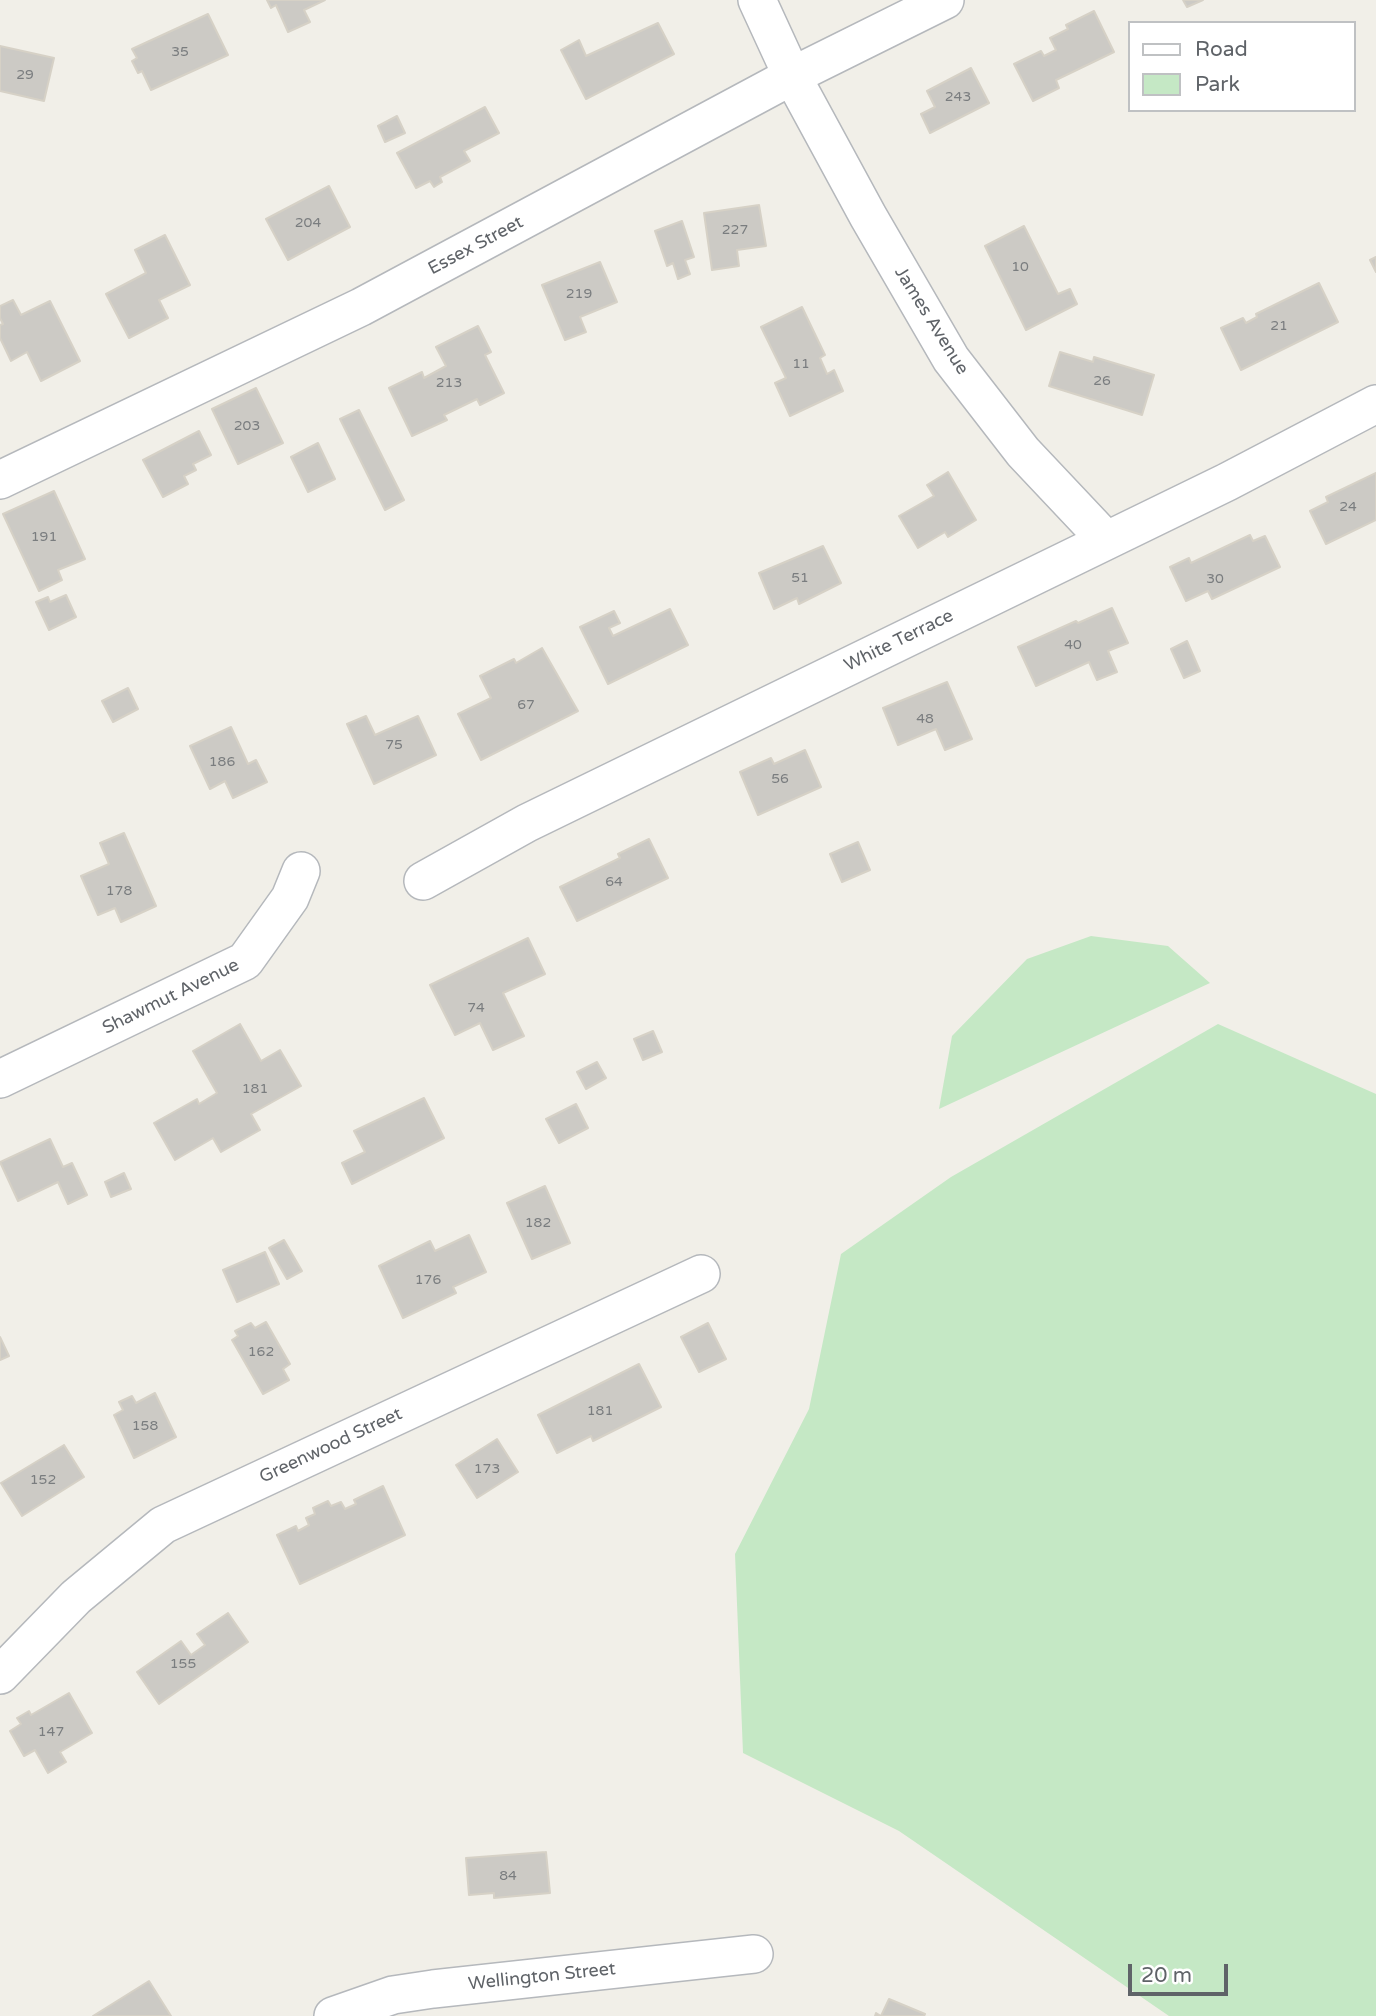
<!DOCTYPE html>
<style>
body{margin:0}
#map{position:relative;width:1376px;height:2016px;overflow:hidden;background:#f1efe8;font-family:"Varela Round",sans-serif}
canvas{display:block}
.legend{position:absolute;left:1128px;top:21px;width:228px;height:91px;box-sizing:border-box;background:#fff;border:2px solid #bfc1c3;margin:0;padding:9px 12px;list-style:none;font-size:21px;color:#5f6368}
.legend li{display:flex;align-items:center;gap:14px;height:35px}
.legend b{width:35px;border:2px solid #bfc1c3}
.scale{position:absolute;left:1128px;top:1964px;width:100px;height:32px;box-sizing:border-box;border:4px solid #5f6368;border-top:0;padding-left:9px;font-size:21px;line-height:24px;white-space:nowrap;color:#5f6368;-webkit-text-stroke:5px #fff;paint-order:stroke}
</style>
<div id="map">
<canvas width="1376" height="2016"></canvas>
<ul class="legend">
<li><b style="height:9px;background:#fff"></b>Road</li>
<li><b style="height:19px;background:#c5e8c5"></b>Park</li>
</ul>
<div class="scale">20 m</div>
</div>
<script>
const context = document.querySelector('canvas').getContext('2d');
context.lineJoin = 'round';
function paint(path, color) {
  context.fillStyle = color;
  context.fill(path, 'evenodd');
}
function toPath(rows) {
  const path = new Path2D();
  for (const r of rows) {
    path.moveTo(r[0], r[1]);
    for (let i = 2; i < r.length; i += 2) path.lineTo(r[i], r[i + 1]);
  }
  return path;
}
function trace(path, color, width, dash) {
  context.strokeStyle = color;
  context.lineWidth = width;
  context.lineCap = dash ? 'butt' : 'round';
  context.setLineDash(dash || []);
  context.stroke(path);
}
function label(font, color, halo, rows, align = 'center') {
  context.font = font + ' "Varela Round",sans-serif';
  context.lineWidth = 6;
  context.setLineDash([]);
  context.textBaseline = 'middle';
  context.strokeStyle = halo;
  context.fillStyle = color;
  for (const [text, x, y, turn = 0] of rows) {
    context.save();
    context.translate(x, y);
    context.rotate((+turn || 0) * Math.PI / 180);
    context.textAlign = isNaN(turn) ? turn : align;
    if (halo) context.strokeText(text, 0, 0);
    context.fillText(text, 0, 0);
    context.restore();
  }
}
paint(toPath([
 [1091,936,1168,946,1210,983,939,1109,952,1036,1027,959],
 [1218,1024,1376,1094,1376,2016,1169,2016,899,1831,743,1753,735,1554,809,1409,841,1254,951,1177]
]), '#c5e8c5');
const building = toPath([
 [267,0,325,0,304,10,310,22,288,32,276,5,271,8,267,0],
 [1183,0,1203,0,1187,7,1183,0],
 [1094,11,1114,52,1056,80,1059,88,1033,101,1014,64,1041,51,1044,56,1056,50,1050,38,1068,29,1066,25,1094,11],
 [208,14,228,55,151,90,142,71,138,73,132,61,137,58,132,49,208,14],
 [658,23,674,54,586,99,561,50,579,40,586,56,658,23],
 [0,46,54,58,44,101,0,91,0,46],
 [971,68,989,103,930,133,921,114,935,107,927,91,971,68],
 [485,107,499,133,464,151,470,161,440,177,442,182,434,187,430,181,416,188,397,153,485,107],
 [397,116,405,133,385,142,378,126,397,116],
 [329,186,350,227,288,260,266,219,329,186],
 [759,205,766,246,737,250,739,266,712,270,704,213,759,205],
 [682,221,694,257,685,260,690,274,678,279,673,263,667,266,655,231,682,221],
 [1024,226,1058,294,1070,289,1077,304,1026,330,985,246,1024,226],
 [165,235,190,285,159,300,168,318,129,338,106,294,146,273,135,250,165,235],
 [1376,257,1376,272,1370,260,1376,257],
 [600,262,617,302,580,317,586,332,565,340,542,285,600,262],
 [1319,283,1338,322,1241,370,1221,328,1243,318,1246,323,1257,317,1256,314,1319,283],
 [13,300,21,315,50,301,80,361,41,381,27,352,11,361,0,338,0,325,3,324,0,318,0,306,13,300],
 [802,307,825,355,820,358,827,374,834,370,843,391,790,416,775,383,786,378,761,327,802,307],
 [478,326,491,352,485,355,504,393,480,405,477,399,444,415,447,420,412,436,389,388,422,372,424,378,446,366,436,347,478,326],
 [1060,352,1093,362,1094,357,1154,375,1142,415,1049,386,1060,352],
 [256,388,283,443,238,464,212,409,256,388],
 [359,410,404,500,385,510,340,419,359,410],
 [199,431,211,455,193,464,196,470,184,476,188,484,163,497,143,460,199,431],
 [318,443,335,479,308,492,291,457,318,443],
 [948,472,976,520,948,537,945,532,918,548,899,516,934,496,927,485,948,472],
 [1376,473,1376,520,1326,544,1310,511,1328,502,1326,497,1376,473],
 [54,491,85,559,58,570,62,580,39,591,3,514,54,491],
 [1250,535,1253,541,1265,536,1280,567,1212,599,1208,591,1186,601,1170,567,1189,558,1191,563,1250,535],
 [823,546,841,583,799,604,797,598,774,609,759,573,823,546],
 [66,595,76,617,49,630,36,602,48,597,50,602,66,595],
 [1112,608,1128,643,1108,651,1117,672,1097,680,1089,662,1036,686,1018,647,1076,621,1078,623,1112,608],
 [670,609,688,645,608,684,580,627,614,611,620,623,609,628,613,636,670,609],
 [1187,641,1200,671,1184,678,1171,649,1187,641],
 [542,648,578,711,481,760,458,714,491,698,480,676,514,659,516,663,542,648],
 [947,682,972,739,945,750,936,729,898,745,883,708,947,682],
 [128,688,138,709,113,722,102,701,128,688],
 [366,716,375,735,418,716,436,755,374,784,347,724,366,716],
 [231,727,248,764,256,760,267,782,233,798,225,781,210,789,190,746,231,727],
 [805,750,821,787,758,815,740,772,771,758,774,764,805,750],
 [124,833,156,906,121,922,115,908,98,915,81,876,109,864,100,843,124,833],
 [649,839,668,878,577,921,560,887,620,858,618,854,649,839],
 [858,842,870,870,842,882,830,854,858,842],
 [528,938,545,974,503,993,524,1036,493,1050,480,1023,455,1035,430,985,528,938],
 [240,1024,261,1061,280,1050,301,1086,251,1114,260,1130,221,1152,213,1138,175,1160,154,1123,197,1099,199,1104,217,1093,193,1051,240,1024],
 [653,1031,662,1052,643,1060,634,1039,653,1031],
 [597,1062,606,1078,586,1089,577,1072,597,1062],
 [424,1098,444,1138,352,1184,342,1163,365,1152,354,1131,424,1098],
 [576,1104,588,1128,559,1143,546,1119,576,1104],
 [50,1139,63,1167,72,1163,87,1195,68,1204,58,1182,18,1201,0,1162,50,1139],
 [124,1173,131,1189,111,1197,105,1182,124,1173],
 [545,1186,570,1243,532,1259,507,1203,545,1186],
 [469,1235,486,1272,453,1287,456,1293,403,1318,379,1266,430,1241,435,1251,469,1235],
 [284,1240,302,1271,287,1279,269,1248,284,1240],
 [265,1252,279,1284,237,1302,223,1270,265,1252],
 [266,1322,290,1364,283,1369,289,1380,263,1394,232,1340,238,1336,235,1331,251,1323,255,1328,266,1322],
 [708,1323,726,1359,699,1372,681,1337,708,1323],
 [0,1337,9,1356,0,1360,0,1337],
 [639,1364,661,1407,593,1441,591,1436,557,1453,538,1415,639,1364],
 [155,1393,176,1437,134,1458,114,1415,123,1410,119,1402,132,1396,136,1403,155,1393],
 [497,1439,518,1472,477,1498,456,1465,497,1439],
 [64,1445,84,1477,22,1516,1,1483,64,1445],
 [383,1486,405,1535,300,1584,277,1535,296,1526,298,1531,309,1525,306,1518,315,1514,313,1508,328,1501,331,1506,341,1502,345,1509,356,1504,354,1500,383,1486],
 [228,1613,248,1642,159,1704,137,1672,181,1641,191,1655,205,1645,197,1634,228,1613],
 [69,1693,92,1733,60,1752,66,1762,48,1773,35,1750,24,1756,10,1731,21,1724,17,1718,29,1711,31,1715,69,1693],
 [546,1852,550,1893,494,1898,494,1893,469,1895,466,1858,546,1852],
 [149,1981,171,2016,93,2016,149,1981],
 [889,1999,925,2014,924,2016,875,2016,876,2013,881,2016,889,1999]
]);
paint(building, '#cccac5');
trace(building, '#d6d1c6', 2);
const street = toPath([
 [757,0,792,76,868,216,951,359,1023,452,1106,540],
 [0,480,361,307,792,76,945,0],
 [423,881,527,823,1227,482,1376,404],
 [0,1079,245,961,290,898,301,871],
 [0,1675,76,1597,163,1525,701,1274],
 [333,2016,393,1995,433,1989,754,1954]
]);
trace(street, '#b5b8bc', 40);
trace(street, '#fff', 37);
label('14px', '#7a7d7f', null, [
 ["35",180,52],
 ["29",25,75],
 ["243",958,97],
 ["204",308,223],
 ["227",735,230],
 ["10",1020,267],
 ["219",579,294],
 ["21",1279,326],
 ["11",801,364],
 ["26",1102,381],
 ["213",449,383],
 ["203",247,426],
 ["24",1348,507],
 ["191",44,537],
 ["51",800,578],
 ["30",1215,579],
 ["40",1073,645],
 ["67",526,705],
 ["48",925,719],
 ["75",394,745],
 ["186",222,762],
 ["56",780,779],
 ["64",614,882],
 ["178",119,891],
 ["74",476,1008],
 ["181",255,1089],
 ["182",538,1223],
 ["176",428,1280],
 ["162",261,1352],
 ["181",600,1411],
 ["158",145,1426],
 ["173",487,1469],
 ["152",43,1480],
 ["155",183,1664],
 ["147",51,1732],
 ["84",508,1876]
]);
label('18px', '#5f6368', '#fff', [
 ["Essex Street",476,246,-28],
 ["James Avenue",931,321,58],
 ["White Terrace",899,641,-26],
 ["Shawmut Avenue",171,997,-26],
 ["Greenwood Street",331,1446,-25],
 ["Wellington Street",542,1977,-6]
]);
</script>
